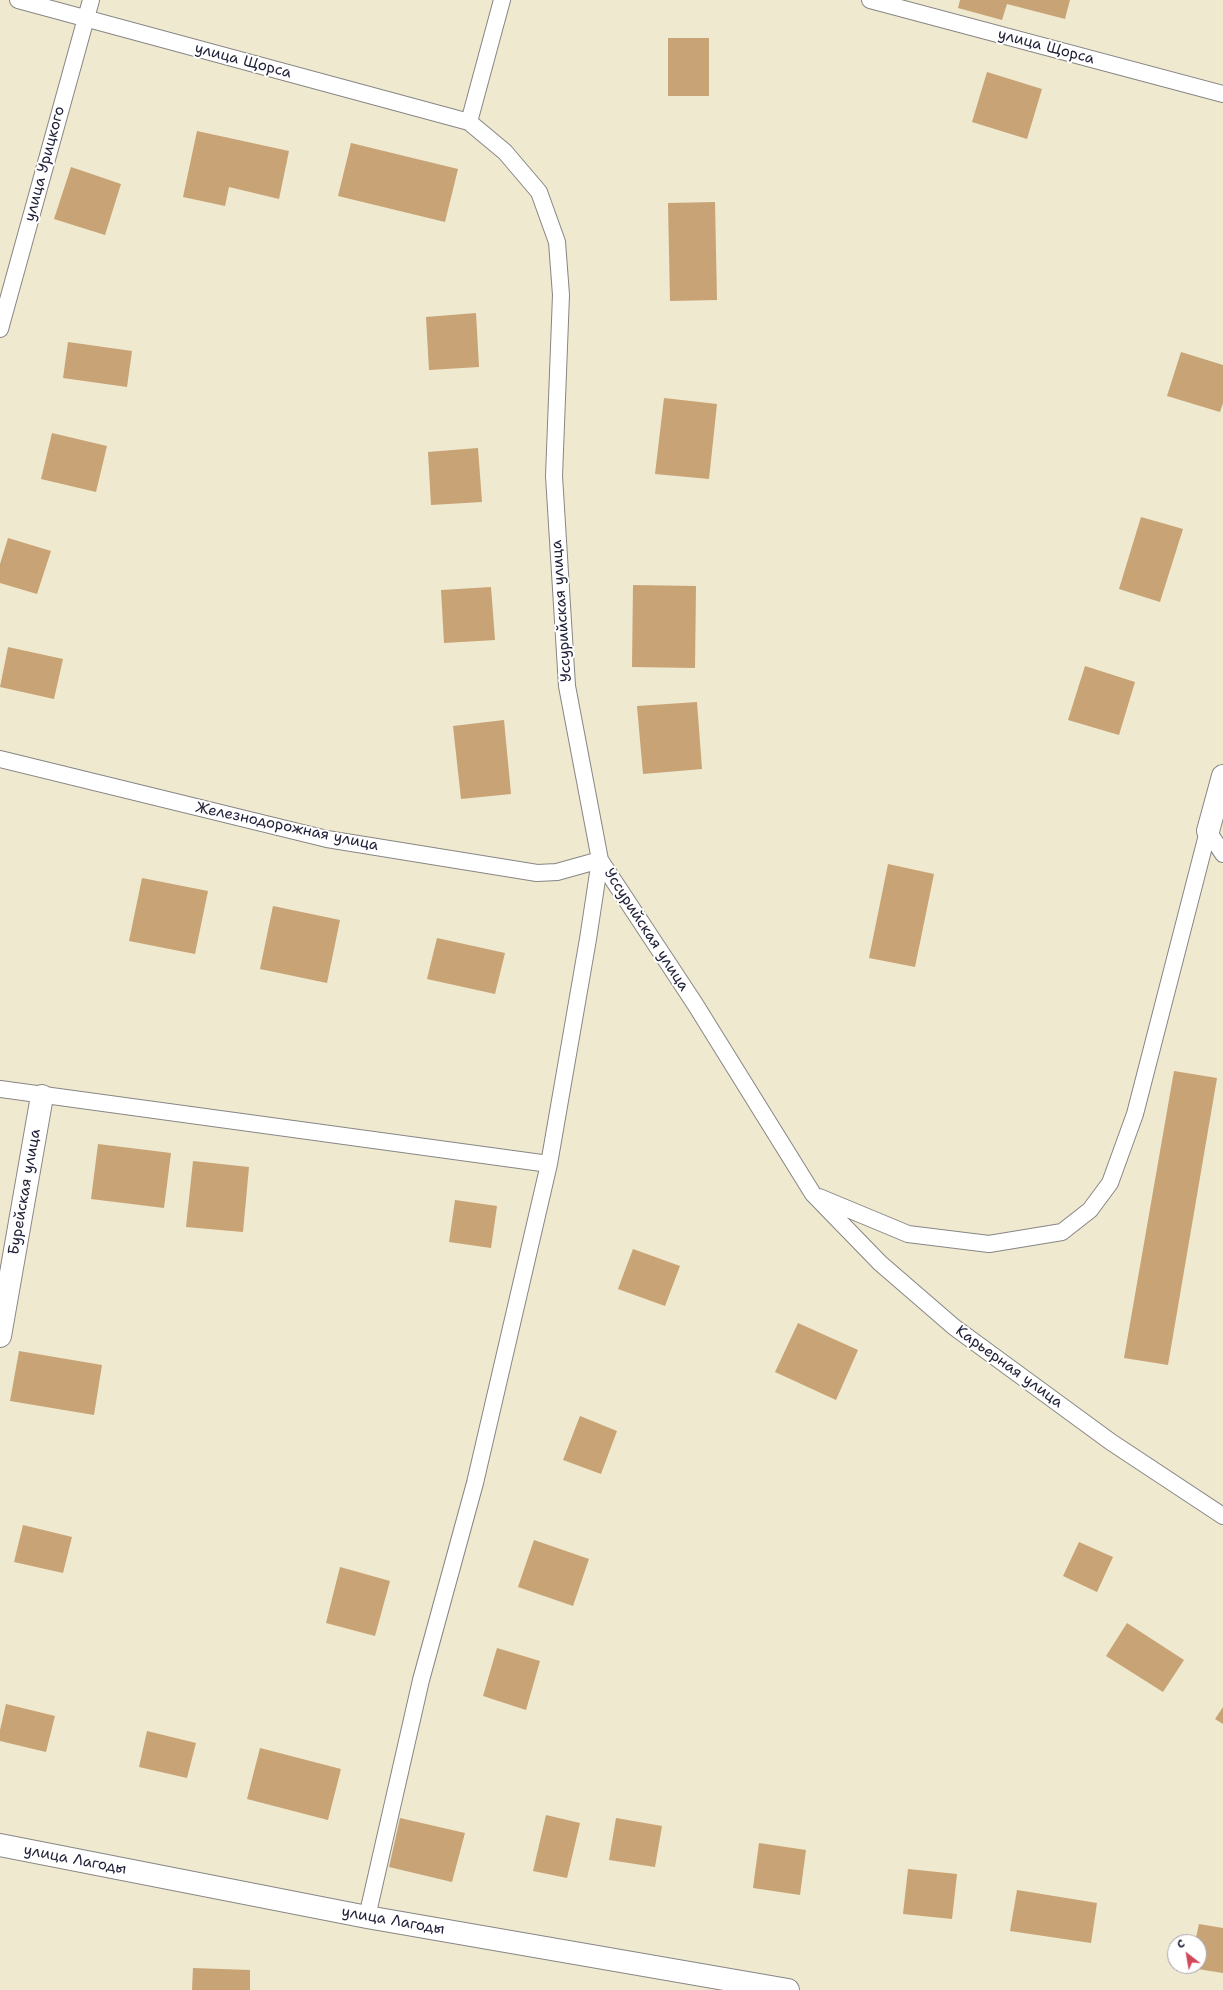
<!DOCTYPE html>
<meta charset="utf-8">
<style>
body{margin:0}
#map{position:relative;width:1223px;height:1990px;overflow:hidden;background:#efe9cf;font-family:"Shantell Sans",sans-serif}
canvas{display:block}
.north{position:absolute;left:1167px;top:1934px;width:40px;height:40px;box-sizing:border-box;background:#fff;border:1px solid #a7a7b1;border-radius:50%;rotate:329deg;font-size:11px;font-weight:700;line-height:16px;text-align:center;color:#22223b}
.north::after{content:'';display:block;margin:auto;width:14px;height:18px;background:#d1495b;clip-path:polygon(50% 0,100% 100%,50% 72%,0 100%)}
</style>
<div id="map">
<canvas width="1223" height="1990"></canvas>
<div class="north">С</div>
</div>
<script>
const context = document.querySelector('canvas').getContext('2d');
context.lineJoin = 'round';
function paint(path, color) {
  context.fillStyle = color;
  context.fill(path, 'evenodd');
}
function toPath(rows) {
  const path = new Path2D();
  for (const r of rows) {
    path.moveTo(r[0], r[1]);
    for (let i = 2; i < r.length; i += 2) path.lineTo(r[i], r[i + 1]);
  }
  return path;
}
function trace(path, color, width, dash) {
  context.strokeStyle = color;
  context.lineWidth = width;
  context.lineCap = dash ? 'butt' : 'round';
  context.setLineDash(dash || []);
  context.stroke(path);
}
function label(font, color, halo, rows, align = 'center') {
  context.font = font + ' "Shantell Sans",sans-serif';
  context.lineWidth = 4;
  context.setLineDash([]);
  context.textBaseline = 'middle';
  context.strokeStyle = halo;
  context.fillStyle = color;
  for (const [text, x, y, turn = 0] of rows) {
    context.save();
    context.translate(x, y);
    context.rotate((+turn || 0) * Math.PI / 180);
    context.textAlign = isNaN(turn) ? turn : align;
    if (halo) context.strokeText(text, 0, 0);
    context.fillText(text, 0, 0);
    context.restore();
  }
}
paint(toPath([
 [960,0,1070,0,1065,19,1007,4,1002,20,958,8],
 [668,38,709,38,709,96,668,96],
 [987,72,1042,89,1027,139,972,122],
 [197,131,289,151,279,199,229,187,225,206,183,197],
 [351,143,458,169,445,222,338,196],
 [71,167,121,184,105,235,54,219],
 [715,202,717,300,670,301,668,203],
 [476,313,479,367,429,370,426,317],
 [68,342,132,351,127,387,63,378],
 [1181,352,1223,365,1223,403,1220,412,1167,396],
 [664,398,717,404,709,479,655,474],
 [52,433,107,446,96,492,41,479],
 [478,448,482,502,431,505,428,452],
 [1141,517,1183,529,1160,602,1119,589],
 [8,538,51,551,37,594,0,583,0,564],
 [633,585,696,586,695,668,632,667],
 [491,587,495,640,444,643,441,590],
 [8,647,63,659,54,699,0,687],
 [1085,666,1135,682,1119,735,1068,720],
 [697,702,702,769,643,774,637,706],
 [504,720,511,794,461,799,453,726],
 [888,864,934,874,915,967,869,958],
 [142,878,208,891,195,954,129,941],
 [273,906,340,920,327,983,260,969],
 [437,938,505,953,495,994,427,979],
 [1174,1071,1217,1078,1168,1365,1124,1358],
 [98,1144,171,1153,164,1208,91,1199],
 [193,1161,249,1167,243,1232,186,1227],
 [455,1200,497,1206,491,1248,449,1242],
 [633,1249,680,1266,665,1306,618,1289],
 [798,1323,858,1350,836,1400,775,1372],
 [19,1351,102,1365,94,1415,10,1401],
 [580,1416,617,1431,601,1474,563,1460],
 [23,1525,72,1537,63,1573,14,1562],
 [534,1540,589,1559,573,1606,518,1587],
 [1079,1542,1113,1557,1097,1592,1063,1576],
 [340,1567,390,1581,375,1636,326,1623],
 [1127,1623,1184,1660,1163,1692,1106,1656],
 [497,1648,540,1661,526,1710,483,1696],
 [6,1704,55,1716,46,1752,0,1741,0,1730],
 [1223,1707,1223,1724,1215,1719],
 [147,1731,196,1743,187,1778,139,1767],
 [260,1748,341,1769,328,1820,247,1799],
 [546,1815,580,1823,567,1878,533,1871],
 [400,1818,465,1833,452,1882,389,1867],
 [616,1818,662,1826,655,1867,609,1860],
 [759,1843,806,1850,800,1895,753,1888],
 [908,1869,957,1874,952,1919,903,1914],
 [1017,1890,1097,1903,1091,1943,1010,1931],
 [1199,1924,1223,1928,1223,1973,1191,1968,1191,1966,1199,1966,1199,1942,1195,1942],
 [193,1968,250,1970,250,1990,192,1990]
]), '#c8a375');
const lane = toPath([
 [18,0,469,122,505,152,539,192,557,242,561,295,554,476,567,686,600,860,695,1004,813,1194,880,1263,954,1327,1111,1442,1223,1516],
 [870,0,1223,94],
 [469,122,502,0],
 [0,329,91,0],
 [0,759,327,839,537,873,557,872,600,860,588,939,549,1164,475,1483,421,1680,367,1917],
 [1208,831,1223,854],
 [0,1089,549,1164],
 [819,1197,908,1234,989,1244,1062,1232,1090,1210,1110,1183,1135,1114,1208,831]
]);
const street = toPath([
 [1208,831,1223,776],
 [0,1336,42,1096],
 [0,1845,367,1917,788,1990]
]);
trace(lane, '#888685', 18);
trace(street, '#888685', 24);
trace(lane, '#fff', 16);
trace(street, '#fff', 22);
label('15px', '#22223b', '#fff', [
 ["улица Щорса",1046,47,15],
 ["улица Щорса",243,61,15],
 ["улица Урицкого",45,164,-75],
 ["Уссурийская улица",562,611,-94],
 ["Железнодорожная улица",287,827,12],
 ["Уссурийская улица",646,930,57],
 ["Бурейская улица",25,1192,-80],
 ["Карьерная улица",1009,1367,36],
 ["улица Лагоды",75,1860,11],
 ["улица Лагоды",393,1921,10]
]);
</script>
